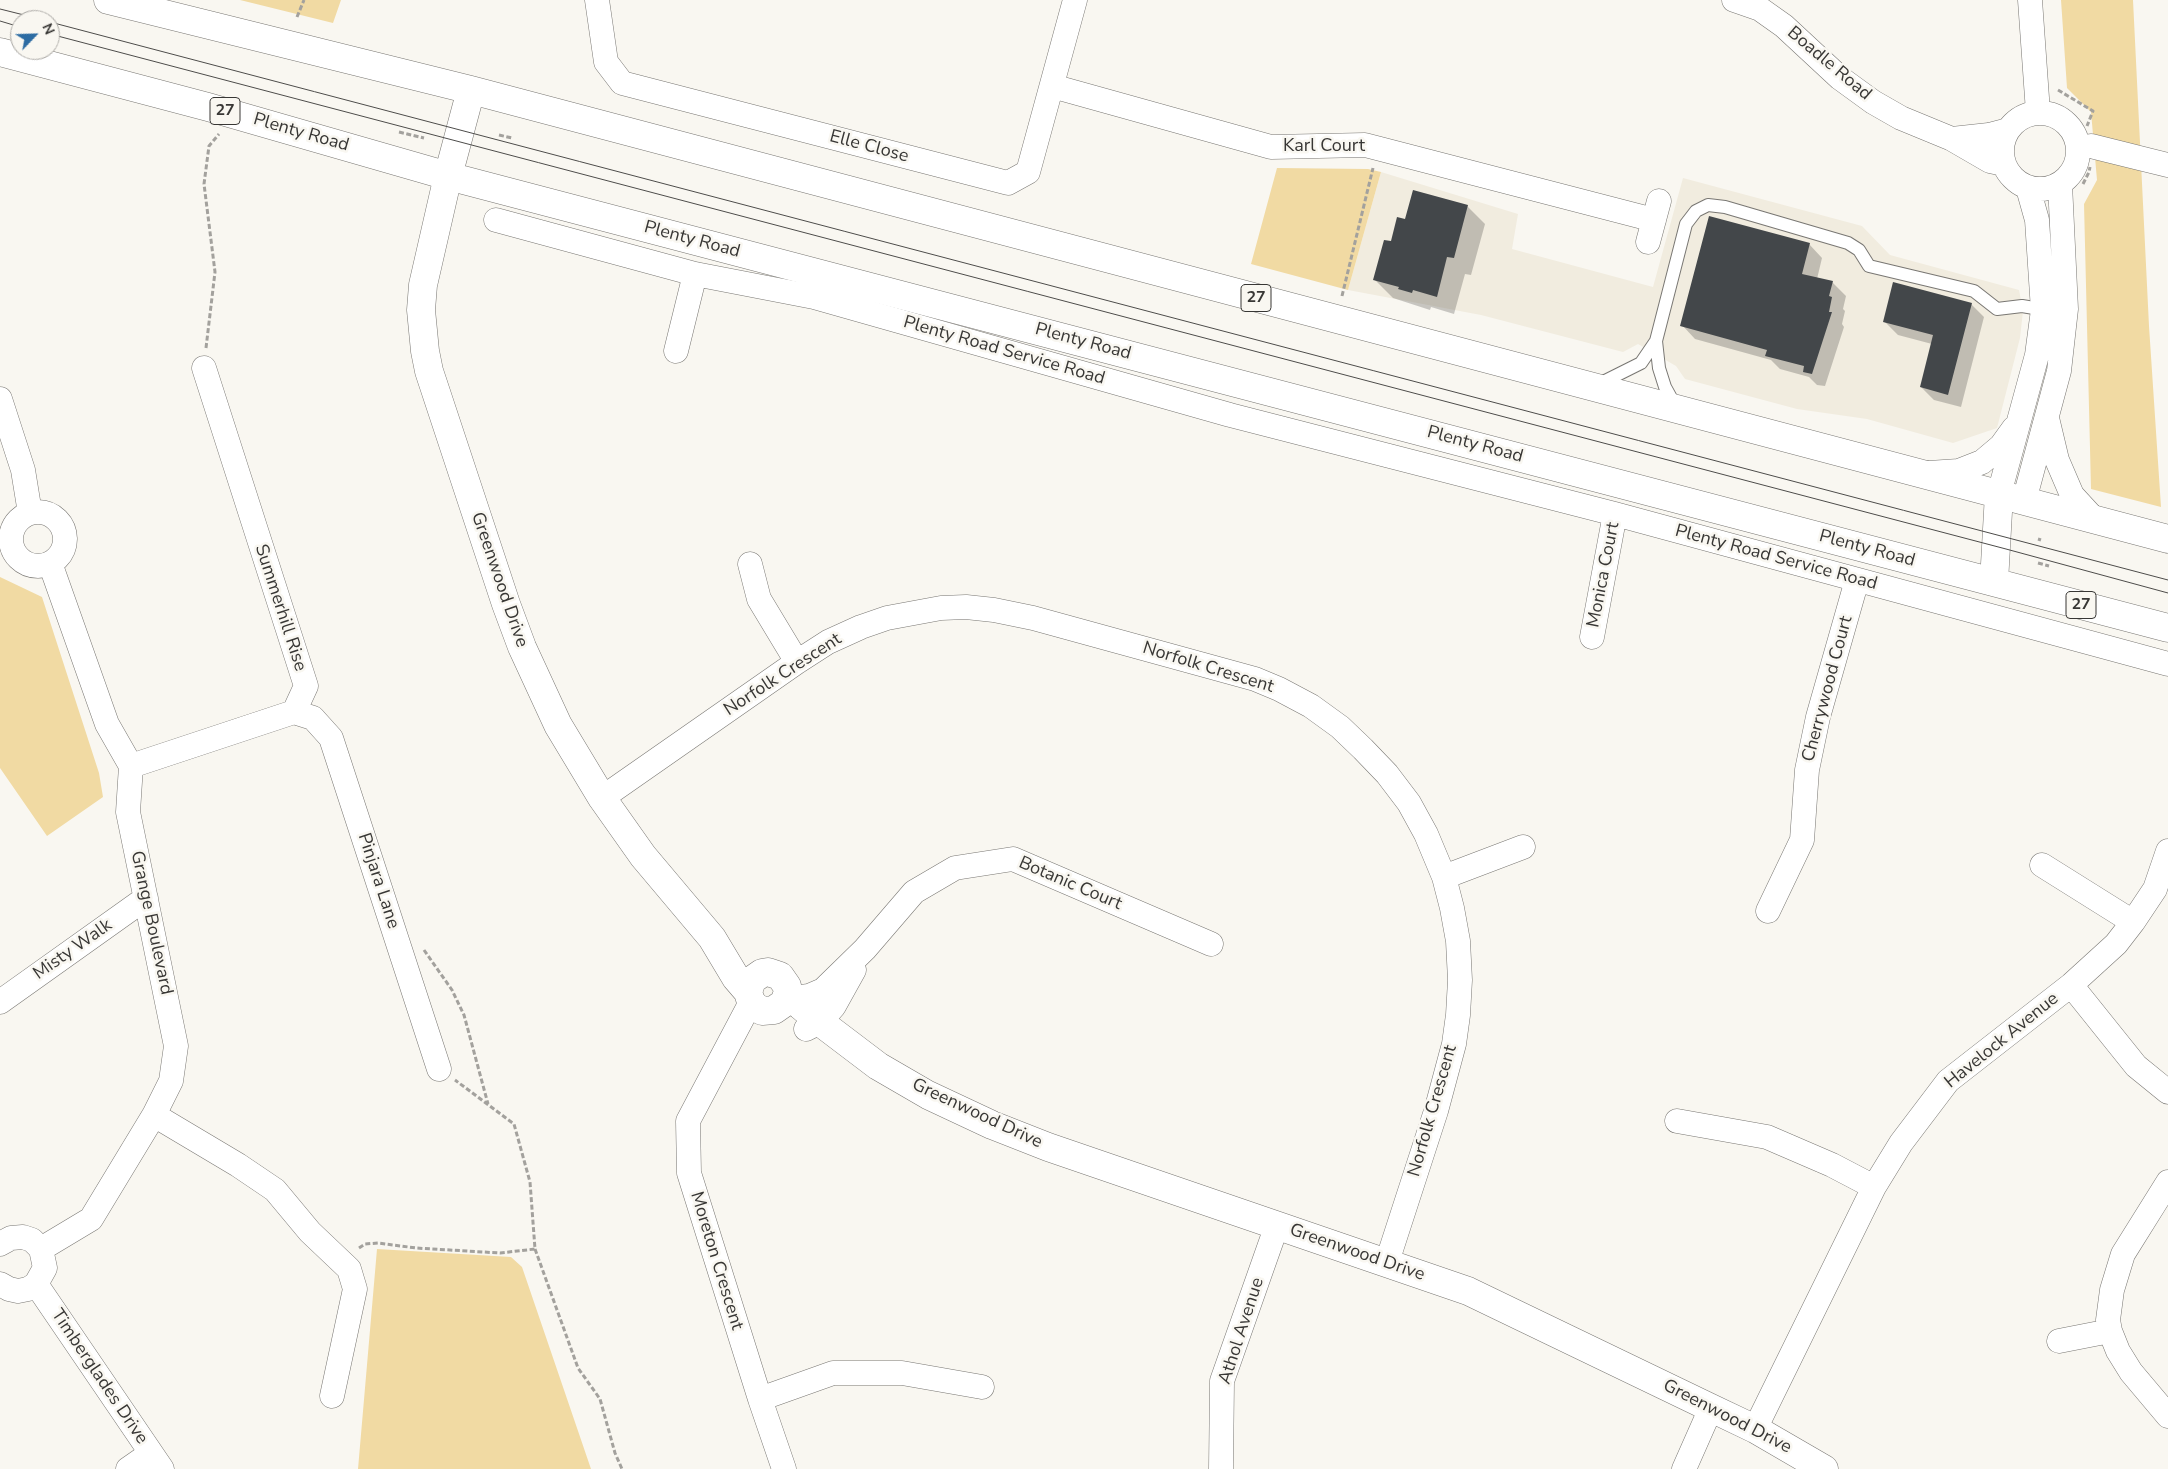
<!DOCTYPE html>
<style>
body{margin:0}
#map{position:relative;width:2168px;height:1469px;overflow:hidden;background:#f9f7f1;font-family:"Nunito Sans",sans-serif}
canvas{display:block}
.north{position:absolute;left:10px;top:10px;width:50px;height:50px;box-sizing:border-box;background:#f9f7f1;border:1px solid #acaaa6;border-radius:50%;rotate:66deg;font-size:14px;font-weight:700;line-height:20px;text-align:center;color:#383735}
.north::after{content:'';display:block;margin:auto;width:18px;height:22px;background:#2d6ca3;clip-path:polygon(50% 0,100% 100%,50% 72%,0 100%)}
</style>
<div id="map">
<canvas width="2168" height="1469"></canvas>
<div class="north">N</div>
</div>
<script>
const context = document.querySelector('canvas').getContext('2d');
context.lineJoin = 'round';
function paint(path, color) {
  context.fillStyle = color;
  context.fill(path, 'evenodd');
}
function toPath(rows) {
  const path = new Path2D();
  for (const r of rows) {
    if (r.length === 3) {
      path.moveTo(r[0] + r[2], r[1]);
      path.arc(r[0], r[1], r[2], 0, 2 * Math.PI);
      continue;
    }
    path.moveTo(r[0], r[1]);
    for (let i = 2; i < r.length; i += 2) path.lineTo(r[i], r[i + 1]);
  }
  return path;
}
function trace(path, color, width, dash) {
  context.strokeStyle = color;
  context.lineWidth = width;
  context.lineCap = dash ? 'butt' : 'round';
  context.setLineDash(dash || []);
  context.stroke(path);
}
function label(font, color, halo, rows, align = 'center') {
  context.font = font + ' "Nunito Sans",sans-serif';
  context.lineWidth = 5;
  context.setLineDash([]);
  context.textBaseline = 'middle';
  context.strokeStyle = halo;
  context.fillStyle = color;
  for (const [text, x, y, turn = 0] of rows) {
    context.save();
    context.translate(x, y);
    context.rotate((+turn || 0) * Math.PI / 180);
    context.textAlign = isNaN(turn) ? turn : align;
    if (halo) context.strokeText(text, 0, 0);
    context.fillText(text, 0, 0);
    context.restore();
  }
}
paint(toPath([
 [1381,172,1518,214,1512,249,1653,287,1683,178,1862,226,1890,255,2019,290,2023,311,2020,338,1997,428,1953,443,1867,419,1797,409,1685,379,1676,366,1638,344,1623,352,1481,315,1348,290]
]), '#f1ecdf');
paint(toPath([
 [240,0,341,0,333,23],
 [2061,0,2133,0,2149,326,2161,507,2091,489,2084,204,2097,180,2091,112,2067,88],
 [1277,168,1368,169,1381,172,1348,290,1251,264],
 [0,577,42,597,99,773,103,797,47,836,0,768],
 [377,1249,511,1257,522,1267,591,1469,358,1469]
]), '#f1daa3');
paint(toPath([
 [1467,206,1485,224,1471,275,1465,274,1454,314,1431,307,1430,310,1393,298,1375,280,1391,243,1406,221],
 [1809,244,1822,258,1817,279,1832,282,1846,296,1843,309,1845,311,1842,324,1844,327,1825,386,1817,385,1809,377,1780,369,1771,360,1695,339,1682,325],
 [1971,304,1984,317,1961,407,1934,400,1921,387,1932,344,1898,335,1885,322]
]), '#0003');
paint(toPath([
 [1413,190,1468,205,1454,258,1447,257,1437,297,1413,290,1412,293,1398,289,1399,287,1373,280,1384,240,1391,241,1397,217,1405,219],
 [1709,216,1810,243,1802,274,1833,281,1829,296,1832,297,1829,312,1832,312,1812,374,1803,372,1804,366,1765,356,1767,350,1680,326],
 [1893,282,1972,303,1948,395,1920,387,1933,335,1883,322]
]), '#43474a');
const lane = toPath([
 [1656,341,1686,224,1696,211,1708,205,1725,207,1848,243,1859,250,1869,266,1974,291,1997,309,2022,306,2046,310],
 [1597,385,1641,363,1656,341,1659,368,1665,387,1676,407]
]);
const street = toPath([
 [597,0,606,62,622,83,1008,183,1028,172,1075,0],
 [1734,0,1760,9,1784,26,1840,78,1873,102,1901,118,1952,139,1990,161,2004,164],
 [2030,0,2038,112],
 [1052,86,1271,147,1365,145,1654,220],
 [2040,151,38],
 [1952,139,1989,135,2008,130],
 [2079,148,2091,146,2168,165],
 [496,220,695,274,814,297,1230,415,1615,514,2168,664],
 [1648,242,1659,201],
 [676,351,695,274],
 [0,399,23,470,30,513],
 [2047,418,2057,460,2072,495,2095,520],
 [1929,473,1959,471,1982,462,2001,446,2014,428],
 [1999,494,2037,355,2043,310,2037,220,2028,188],
 [2024,501,2059,371,2066,309,2060,184],
 [38,539,27],
 [750,564,759,599,797,662],
 [1592,637,1615,514],
 [294,712,313,718,331,738,439,1069],
 [131,766,294,712,306,686,204,368],
 [602,798,797,662,828,642,861,627,887,618,941,608,966,607,994,610,1033,618,1255,679,1279,689,1311,706,1340,727,1363,749,1387,774,1409,803,1426,834,1444,877,1452,908,1458,941,1460,980,1458,1015,1454,1044,1436,1111,1387,1262],
 [2042,865,2133,922],
 [1444,877,1523,847],
 [1768,911,1802,840,1807,770,1818,717,1857,580],
 [2071,985,2136,1066,2168,1092],
 [793,998,809,996,823,990,865,949,914,892,955,868,1013,859,1211,944],
 [0,1002,146,898],
 [751,1002,688,1121,689,1173,760,1399,784,1469],
 [806,1029,820,1022,834,1006,854,970],
 [154,1115,238,1165,275,1190,310,1232,349,1269,355,1289,332,1396],
 [1677,1121,1767,1137,1832,1165,1874,1187],
 [2168,1182,2123,1254,2112,1290,2108,1320,2110,1331,2118,1351,2131,1372,2168,1416],
 [0,1244,11,1238,23,1237,32,1240,41,1249,45,1268,36,1284,28,1289,18,1291,9,1289,0,1284],
 [41,1249,91,1219,154,1115,171,1081,176,1046,128,812,131,766,107,724,50,563],
 [36,1284,162,1469],
 [2059,1341,2110,1331],
 [760,1399,833,1373,902,1373,982,1387],
 [1755,1429,1874,1187,1901,1143,1948,1081,2071,985,2116,944,2133,922,2155,889,2168,851],
 [128,1469,151,1453],
 [1221,1469,1222,1381,1277,1225],
 [1684,1469,1711,1408]
]);
const secondary = toPath([
 [448,176,423,285,421,310,425,351,429,371,506,604,522,647,558,725,602,798,643,856,712,938,736,978,748,992,751,1002,756,1007,762,1011,774,1010,784,1003,788,992,787,986,780,976,768,972,762,973,752,980,748,992],
 [788,992,801,1006,820,1022,878,1066,928,1095,992,1125,1048,1147,1468,1291,1711,1408,1755,1429,1824,1469]
]);
const highway = toPath([
 [108,0,471,90,2168,539],
 [0,52,208,107,448,176,2168,628],
 [448,176,471,90],
 [1994,582,1999,494]
]);
trace(lane, '#797773', 14);
trace(street, '#797773', 25);
trace(secondary, '#797773', 29);
trace(highway, '#797773', 29);
trace(toPath([
 [297,17,304,0],
 [2058,90,2093,111,2087,126],
 [399,132,424,138],
 [499,135,512,138],
 [2083,184,2089,172,2090,167],
 [1342,296,1373,168],
 [206,348,215,272,204,184,209,146,219,134],
 [2038,539,2041,540],
 [2038,563,2049,566],
 [424,950,452,990,464,1015,488,1104],
 [359,1248,365,1244,378,1243,416,1248,500,1253,535,1249,530,1182,514,1124,455,1080],
 [535,1249,578,1368,600,1399,615,1453,622,1469]
]), '#a3a19d', 3, [5, 2.5]);
trace(lane, '#fff', 12);
trace(street, '#fff', 24);
trace(secondary, '#fff', 28);
trace(highway, '#fff', 28);
trace(toPath([
 [0,9,44,20],
 [0,21,20,27],
 [50,22,2168,580],
 [50,34,2006,549,2168,593]
]), '#4d4c4a', 1);
for (const [x, y, w] of [
 [225,111,30],
 [1256,298,30],
 [2081,605,30]
]) {
  const box = new Path2D();
  box.roundRect(x - w / 2, y - 13.5, w, 27, 4);
  context.fillStyle = '#f9f7f1';
  context.fill(box);
  trace(box, '#383735', 1);
}
label('bold 16px', '#383735', null, [
 ["27",225,111],
 ["27",1256,298],
 ["27",2081,605]
]);
label('18px', '#383735', '#f9f7f1', [
 ["Boadle Road",1829,64,40],
 ["Plenty Road",301,133,16],
 ["Elle Close",869,147,15],
 ["Karl Court",1324,147],
 ["Plenty Road",692,240,15],
 ["Plenty Road",1083,342,15],
 ["Plenty Road Service Road",1004,351,16],
 ["Plenty Road",1475,445,15],
 ["Plenty Road",1867,549,15],
 ["Plenty Road Service Road",1776,558,15],
 ["Monica Court",1604,575,-79],
 ["Greenwood Drive",499,580,71],
 ["Summerhill Rise",280,608,72],
 ["Norfolk Crescent",1208,668,17],
 ["Norfolk Crescent",783,675,-33],
 ["Cherrywood Court",1828,689,-75],
 ["Pinjara Lane",378,881,72],
 ["Botanic Court",1070,884,23],
 ["Grange Boulevard",151,923,78],
 ["Misty Walk",73,950,-35],
 ["Havelock Avenue",2002,1041,-39],
 ["Norfolk Crescent",1433,1111,-74],
 ["Greenwood Drive",977,1114,25],
 ["Greenwood Drive",1357,1253,19],
 ["Moreton Crescent",716,1261,73],
 ["Athol Avenue",1242,1331,-72],
 ["Timberglades Drive",99,1377,56],
 ["Greenwood Drive",1727,1417,27]
]);
</script>
